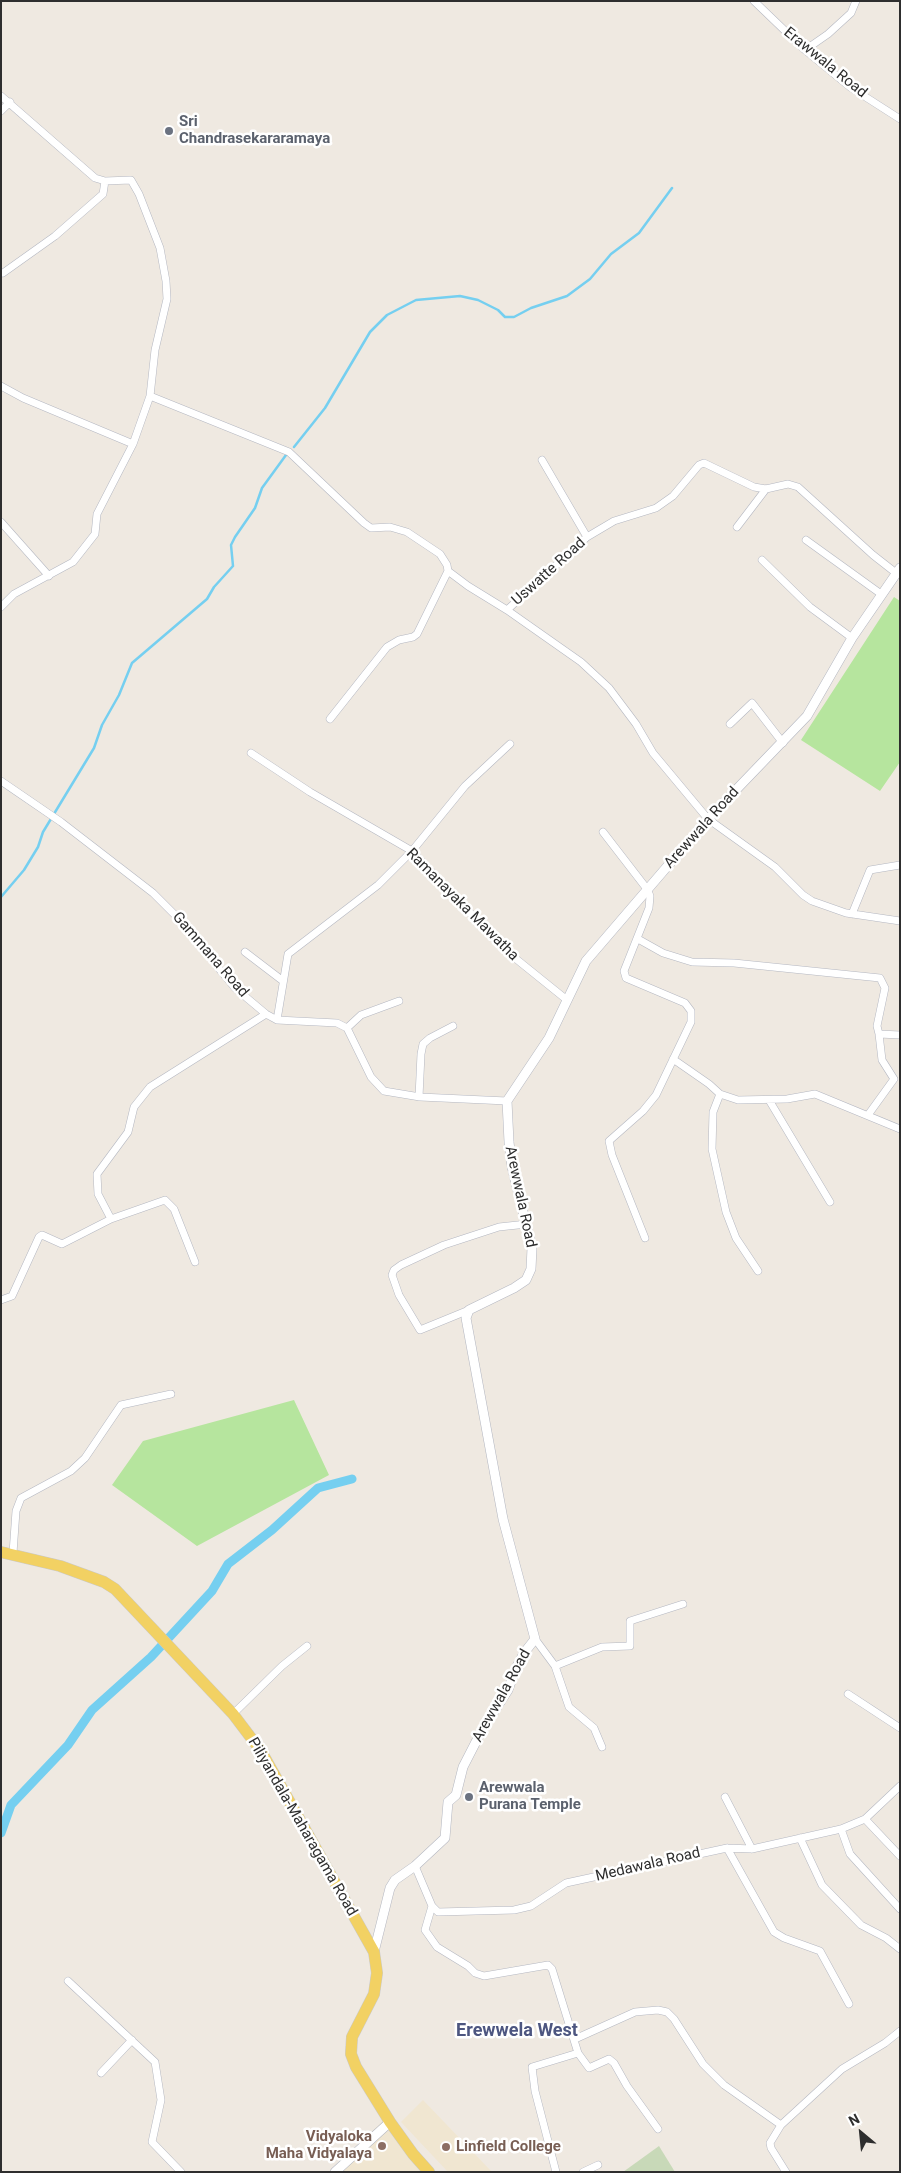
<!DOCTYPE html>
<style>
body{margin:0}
#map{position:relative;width:901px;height:2173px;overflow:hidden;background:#efe9e1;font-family:Roboto,sans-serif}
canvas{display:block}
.frame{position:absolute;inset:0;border:2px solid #2e2e2e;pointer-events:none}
.north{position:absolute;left:836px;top:2108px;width:50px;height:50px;-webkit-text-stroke:4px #fff;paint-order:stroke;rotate:332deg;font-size:14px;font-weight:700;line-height:20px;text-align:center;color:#2e2e2e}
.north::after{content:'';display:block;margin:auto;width:18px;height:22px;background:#2e2e2e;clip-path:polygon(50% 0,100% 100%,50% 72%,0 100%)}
</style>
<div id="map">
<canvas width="901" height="2173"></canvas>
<div class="frame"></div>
<div class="north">N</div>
</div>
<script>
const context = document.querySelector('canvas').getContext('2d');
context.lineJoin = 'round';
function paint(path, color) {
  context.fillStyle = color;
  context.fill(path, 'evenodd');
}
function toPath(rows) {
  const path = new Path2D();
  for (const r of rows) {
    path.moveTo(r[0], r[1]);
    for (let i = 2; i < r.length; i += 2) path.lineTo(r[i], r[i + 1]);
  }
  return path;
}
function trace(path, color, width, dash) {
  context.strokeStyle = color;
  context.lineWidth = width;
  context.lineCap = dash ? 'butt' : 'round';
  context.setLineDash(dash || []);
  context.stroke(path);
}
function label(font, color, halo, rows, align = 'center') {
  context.font = font + ' Roboto,sans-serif';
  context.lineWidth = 5;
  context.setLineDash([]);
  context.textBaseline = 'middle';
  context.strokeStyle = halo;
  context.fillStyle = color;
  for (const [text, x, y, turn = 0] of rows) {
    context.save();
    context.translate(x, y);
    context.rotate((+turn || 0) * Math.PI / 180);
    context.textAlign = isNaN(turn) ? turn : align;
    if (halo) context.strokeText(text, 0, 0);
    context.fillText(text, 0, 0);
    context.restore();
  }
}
paint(toPath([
 [423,2100,492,2172,448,2172,401,2122],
 [384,2120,429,2172,329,2172]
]), '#f0e6d1');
paint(toPath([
 [894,597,900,601,900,762,880,791,801,740],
 [294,1400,329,1475,197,1546,112,1485,143,1441]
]), '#b6e59e');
paint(toPath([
 [659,2146,675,2172,623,2172]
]), '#c8d9b8');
trace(toPath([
 [294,447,325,408,370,332,387,315,416,300,460,296,478,300,498,310,505,317,514,317,531,308,567,296,590,279,611,254,639,233,672,188],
 [1,897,24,870,38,847,43,832,94,748,102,725,119,695,132,663,207,599,214,587,233,566,231,545,235,537,255,508,262,488,286,455]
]), '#75cff0', 2.5);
trace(toPath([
 [1,1833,11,1805,68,1745,92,1710,151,1657,212,1591,228,1564,272,1530,318,1488,352,1479]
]), '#75cff0', 9);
const minor = toPath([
 [754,1,805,50,850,87,900,119],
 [805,50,828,34,851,13,856,1],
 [1,96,95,178,105,181,131,180,139,194,160,248,166,281,167,299,155,350,150,396,133,444,97,514,95,534,73,562,14,594,1,607],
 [1,111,10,102],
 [3,273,55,236,103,194,105,181],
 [1,386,23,398,133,444],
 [150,396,289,452,364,523,371,528,390,527,407,532,440,554,447,565,448,571,468,586,507,610,587,537,614,521,656,508,673,496,699,465,704,463,754,487,766,489,788,484,798,487,873,555,896,573],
 [542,460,587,537],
 [1,522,49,576],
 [737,527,766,489],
 [806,540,881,594],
 [762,560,810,607,852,638],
 [507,610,581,662,609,688,636,724,653,753,708,819,775,867,803,895,812,901,846,913,900,921],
 [330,719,387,647,399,640,413,637,417,634,448,571],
 [730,724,752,703,783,743],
 [251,753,310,792,412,851,505,950,567,1000],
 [1,781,61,822,153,893,198,938,216,965,235,988,266,1014,277,1020,337,1023,347,1028,371,1077,384,1091,420,1097,507,1101],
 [603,832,647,889,650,896,649,908,624,971,626,978,685,1003,691,1011,691,1022,656,1095,643,1111,609,1141,612,1155,645,1238],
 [852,914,870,870,900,865],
 [638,939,663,953,692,962,734,963,880,978,885,988,877,1026,879,1034,900,1035],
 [245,952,283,981],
 [277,1020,288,954,378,885,412,851,465,786,510,744],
 [347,1028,361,1015,399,1001],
 [673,1059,709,1084,720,1094,738,1100,787,1099,815,1094,900,1129],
 [720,1094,713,1112,712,1149,726,1212,736,1238,758,1271],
 [419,1097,421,1054,423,1044,430,1038,453,1026],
 [769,1100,830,1202],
 [868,1115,894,1079,882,1060,879,1034],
 [111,1219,98,1194,97,1174,128,1132,134,1107,150,1087,266,1014],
 [1,1300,12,1296,39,1237,42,1235,62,1244,111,1219,165,1200,174,1209,195,1262],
 [469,1310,420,1330,399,1295,392,1275,394,1270,401,1265,444,1245,499,1227,527,1224],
 [13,1553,16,1511,21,1498,71,1471,85,1458,121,1405,171,1394],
 [535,1639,555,1666,569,1707,594,1728,602,1747],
 [555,1666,602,1647,630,1646,630,1621,683,1604],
 [848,1694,900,1728],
 [233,1714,282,1666,307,1646],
 [725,1797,752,1849],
 [865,1819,900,1856],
 [841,1829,850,1854,900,1909],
 [800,1838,822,1885,861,1925,886,1938,900,1949],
 [727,1848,774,1932,784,1938,820,1951,849,2004],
 [415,1866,432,1906,438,1912,514,1910,531,1906,566,1883,727,1848,752,1849,841,1829,865,1819,900,1786],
 [432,1906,425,1930,437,1947,468,1966,475,1973,484,1976,548,1965,552,1969,578,2053,589,2068,609,2059,614,2063,627,2086,658,2129],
 [68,1981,155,2062,161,2100,152,2142,181,2172],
 [575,2039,635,2012,658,2010,667,2012,674,2019,703,2064,724,2085,781,2125],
 [101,2073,132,2040],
 [556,2172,535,2091,532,2067,578,2053],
 [583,2172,598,2165],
 [786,2172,771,2148,770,2143,781,2125,842,2069,885,2043,900,2031]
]);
const tertiary = toPath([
 [374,1952,390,1888,395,1880,415,1866,445,1838,448,1802,456,1795,463,1767,482,1730,508,1690,516,1668,524,1653,535,1639,503,1519,466,1318,469,1310,514,1288,526,1280,531,1269,532,1248,512,1167,509,1142,507,1101,549,1038,586,961,708,819,807,716,852,638,900,568],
 [335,2172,390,2122]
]);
const primary = toPath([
 [1,1552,60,1566,104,1582,115,1589,233,1714,261,1751,374,1952,377,1973,374,1994,352,2037,351,2054,356,2067,390,2122,413,2154,429,2172]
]);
trace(minor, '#b4b7c1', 8);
trace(tertiary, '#b4b7c1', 10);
trace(primary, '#c9c9c9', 12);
trace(minor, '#fff', 7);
trace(tertiary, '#fff', 9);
trace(primary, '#f2d163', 11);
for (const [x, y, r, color] of [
 [169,131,5,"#6b7280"],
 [469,1797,5,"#6b7280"],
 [382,2146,5,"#8d6e63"],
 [446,2147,5,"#8d6e63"]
]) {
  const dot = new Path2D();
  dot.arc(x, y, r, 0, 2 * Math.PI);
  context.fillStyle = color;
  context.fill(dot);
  trace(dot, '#fff', 2);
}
label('15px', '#2e2e2e', '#fff', [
 ["Erawwala Road",825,63,39],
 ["Uswatte Road",549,572,-42],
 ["Arewwala Road",702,828,-48],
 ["Ramanayaka Mawatha",462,905,45],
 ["Gammana Road",210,955,49],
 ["Arewwala Road",520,1197,78],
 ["Arewwala Road",502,1696,-61],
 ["Piliyandala-Maharagama Road",302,1827,60],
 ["Medawala Road",648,1865,-13]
]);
label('bold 15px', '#5b616d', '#fff', [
 ["Sri",179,122],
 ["Chandrasekararamaya",179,139],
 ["Arewwala",479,1788],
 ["Purana Temple",479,1805]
], 'left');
label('bold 15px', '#785e54', '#fff', [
 ["Vidyaloka",372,2137],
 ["Maha Vidyalaya",372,2154],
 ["Linfield College",456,2147,"left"]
], 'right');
label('bold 18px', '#4d5680', '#fff', [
 ["Erewwela West",517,2031]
]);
</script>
